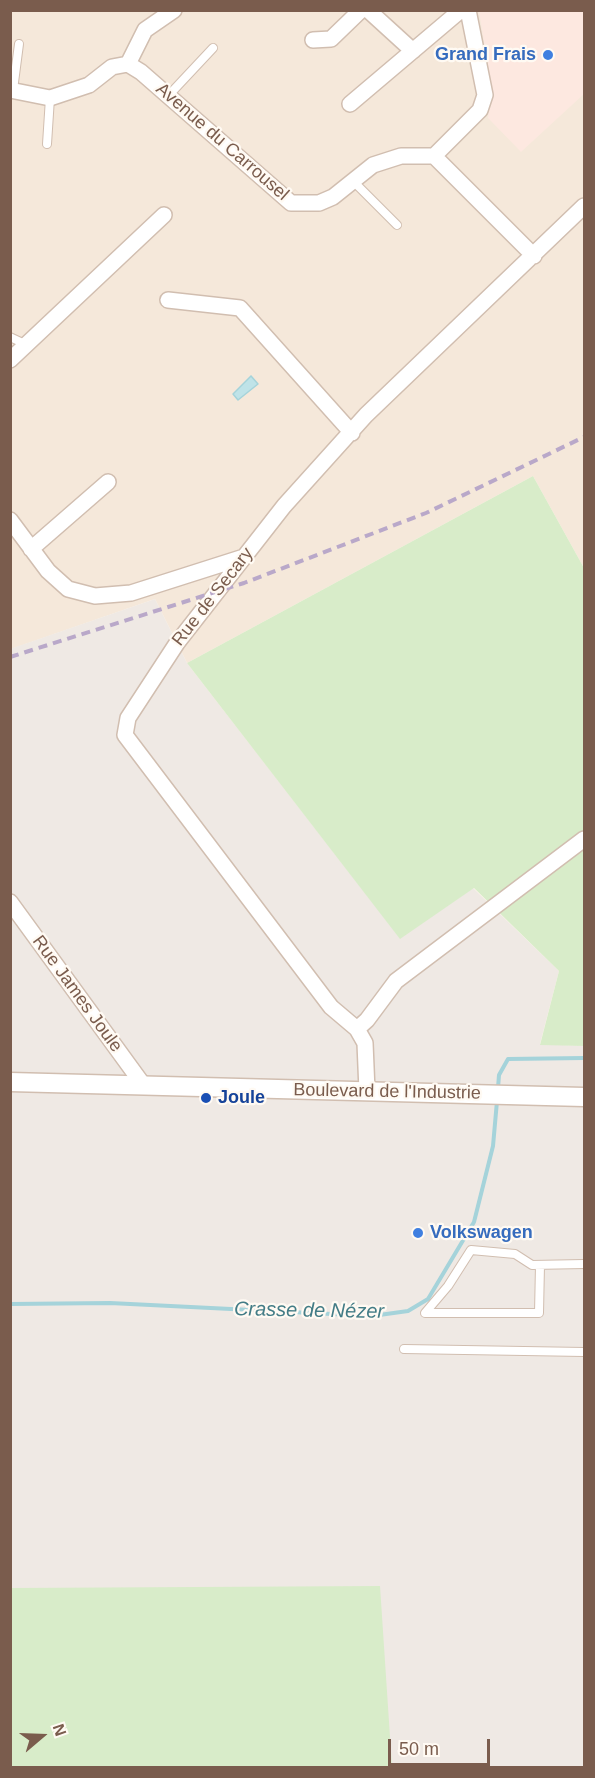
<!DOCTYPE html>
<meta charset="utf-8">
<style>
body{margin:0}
#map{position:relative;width:595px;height:1778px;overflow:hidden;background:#fdf6ec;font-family:Helvetica,sans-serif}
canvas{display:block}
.frame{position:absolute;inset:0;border:12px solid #7a5c4d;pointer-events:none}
.north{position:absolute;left:12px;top:1706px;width:60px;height:60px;-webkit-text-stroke:4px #fffaf3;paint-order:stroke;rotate:71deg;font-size:16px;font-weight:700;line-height:24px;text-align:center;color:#7a5c4d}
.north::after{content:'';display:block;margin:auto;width:21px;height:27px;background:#7a5c4d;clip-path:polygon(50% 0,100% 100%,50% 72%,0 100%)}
.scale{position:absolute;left:388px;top:1739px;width:102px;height:27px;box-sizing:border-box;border:3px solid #7a5c4d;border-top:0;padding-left:8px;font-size:18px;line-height:21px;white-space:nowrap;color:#7a5c4d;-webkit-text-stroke:4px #fffaf3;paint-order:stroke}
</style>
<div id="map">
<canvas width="595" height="1778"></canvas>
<div class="frame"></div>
<div class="north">N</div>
<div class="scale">50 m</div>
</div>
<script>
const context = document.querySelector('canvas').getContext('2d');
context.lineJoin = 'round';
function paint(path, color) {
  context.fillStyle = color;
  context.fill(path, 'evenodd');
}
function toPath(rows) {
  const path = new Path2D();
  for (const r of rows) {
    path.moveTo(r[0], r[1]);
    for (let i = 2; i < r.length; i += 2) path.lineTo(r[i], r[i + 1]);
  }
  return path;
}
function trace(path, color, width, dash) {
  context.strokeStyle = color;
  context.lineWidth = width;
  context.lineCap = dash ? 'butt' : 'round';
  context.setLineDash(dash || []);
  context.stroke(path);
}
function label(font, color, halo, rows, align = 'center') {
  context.font = font + ' Helvetica,sans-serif';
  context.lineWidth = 4.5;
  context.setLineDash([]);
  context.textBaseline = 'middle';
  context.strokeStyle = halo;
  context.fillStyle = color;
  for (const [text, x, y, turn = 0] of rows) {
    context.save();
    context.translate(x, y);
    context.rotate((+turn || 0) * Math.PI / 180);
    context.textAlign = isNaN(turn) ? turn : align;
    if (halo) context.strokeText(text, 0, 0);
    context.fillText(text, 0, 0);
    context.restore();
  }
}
paint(toPath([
 [10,11,584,11,584,568,533,476,187,663,155,599,11,649]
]), '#f5e8da');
paint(toPath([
 [479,11,584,11,584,94,521,152,488,118,492,92]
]), '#fde8e0');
paint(toPath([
 [155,599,187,663,400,938,473,888,559,971,540,1044,584,1046,584,1767,11,1767,10,649]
]), '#efe9e4');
paint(toPath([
 [533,476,584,568,584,1046,540,1045,559,971,474,888,400,939,187,663],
 [380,1586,392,1767,11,1767,11,1588]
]), '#d8ecc9');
const water = toPath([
 [251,376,258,384,238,400,233,394,251,376]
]);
paint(water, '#bfe3e8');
trace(water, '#a5d3da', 1.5);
trace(toPath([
 [498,1088,499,1075,508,1059,584,1058],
 [10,1304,110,1303,372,1316,408,1311,428,1299,474,1222,493,1146,497,1101]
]), '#a5d3da', 4);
const service = toPath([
 [13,90,19,44],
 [168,96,213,48],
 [47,144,50,98],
 [353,181,397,225],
 [10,337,27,345],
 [540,1265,539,1313,425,1313,448,1286,471,1250,515,1254,532,1265,584,1264],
 [404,1349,584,1352]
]);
const minor = toPath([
 [368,10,413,51],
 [468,10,485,95,480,110,434,156,534,256],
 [313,40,331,39,361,10],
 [128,64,145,30,174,10],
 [10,90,50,98,89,85,112,67,128,64,141,72,291,203,319,203,333,197,373,165,401,156,434,156],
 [350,104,461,10],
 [168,300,240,308,352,433],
 [10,360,164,215],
 [10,520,48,571,68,589,95,596,131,593,244,557],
 [31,549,108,482],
 [10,902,144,1086],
 [357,1029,331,1007,125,735,128,718,177,643,284,506,366,415,584,206],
 [367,1091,365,1043,357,1029,367,1020,396,981,584,839]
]);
const tertiary = toPath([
 [10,1082,584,1097]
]);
trace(service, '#d1beb0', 10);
trace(minor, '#d1beb0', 18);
trace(tertiary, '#d1beb0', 21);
trace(service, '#fff', 8);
trace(minor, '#fff', 15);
trace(tertiary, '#fff', 18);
trace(toPath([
 [10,657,244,583,426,513,584,437]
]), '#b9a8c9', 4, [9, 6]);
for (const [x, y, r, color] of [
 [548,55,6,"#3f7fe0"],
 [206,1098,6,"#1a4fb4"],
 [418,1233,6,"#3f7fe0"]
]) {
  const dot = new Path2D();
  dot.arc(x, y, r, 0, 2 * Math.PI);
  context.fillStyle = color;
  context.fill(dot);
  trace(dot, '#fffaf3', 2);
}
label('bold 18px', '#366cbe', '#fffaf3', [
 ["Grand Frais",536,55],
 ["Volkswagen",430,1233,"left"]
], 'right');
label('18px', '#7a5c4d', '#fffaf3', [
 ["Avenue du Carrousel",222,142,41],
 ["Rue de Secary",213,597,-52],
 ["Rue James Joule",77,994,54],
 ["Boulevard de l'Industrie",387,1092,1]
]);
label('bold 18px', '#164399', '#fffaf3', [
 ["Joule",218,1098]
], 'left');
label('italic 20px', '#437c86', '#fffaf3', [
 ["Crasse de Nézer",309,1311,1]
]);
</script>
